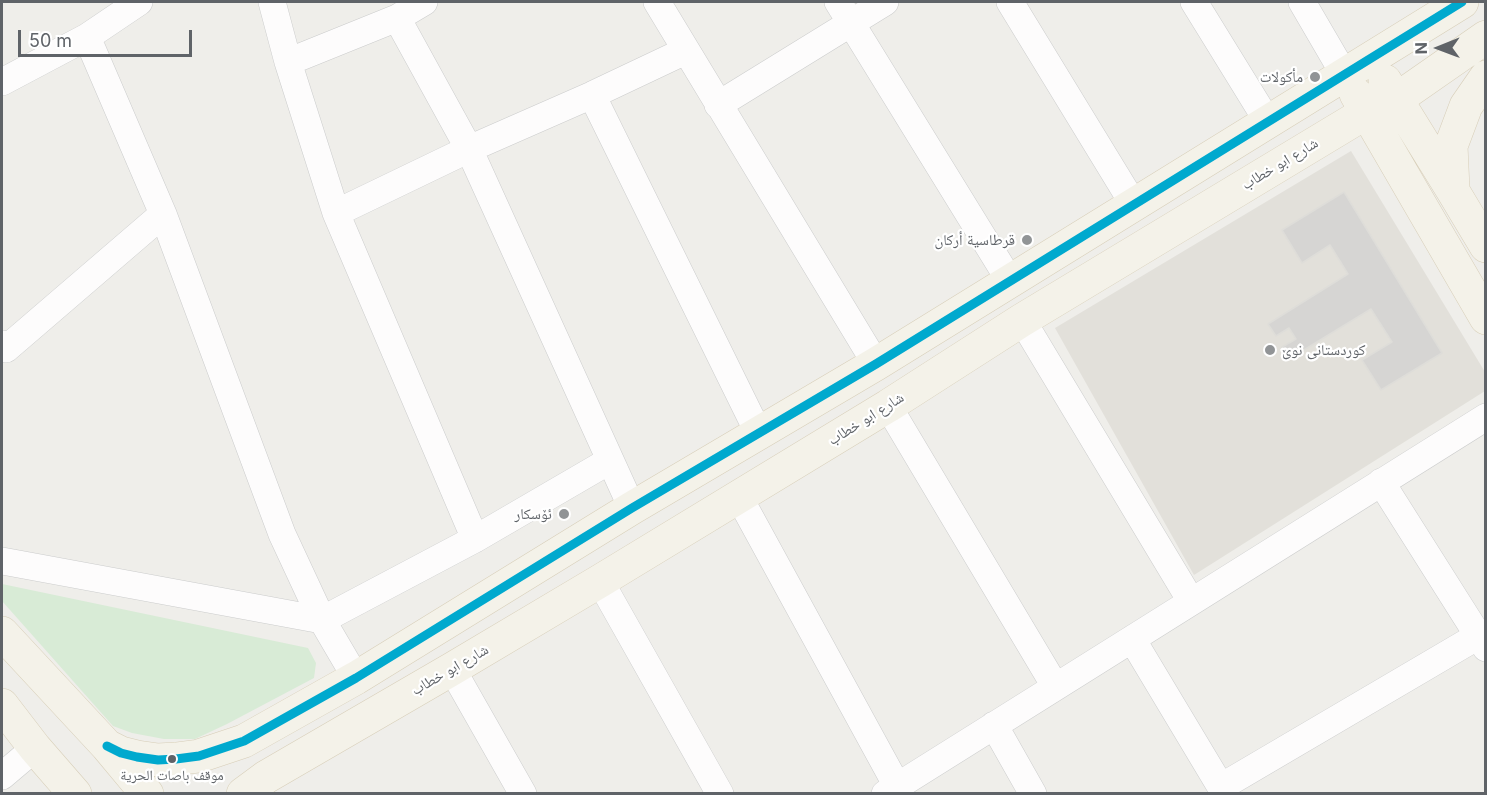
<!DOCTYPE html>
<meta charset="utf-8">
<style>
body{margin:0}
#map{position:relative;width:1487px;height:795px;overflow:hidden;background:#efeeea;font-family:Inter,sans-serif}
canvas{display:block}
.frame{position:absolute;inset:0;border:3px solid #5f6368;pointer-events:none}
.north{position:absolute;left:1409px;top:18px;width:60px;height:60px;-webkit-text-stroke:4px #fff;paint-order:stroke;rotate:269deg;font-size:16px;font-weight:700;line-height:24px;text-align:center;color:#5f6368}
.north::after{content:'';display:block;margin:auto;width:21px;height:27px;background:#5f6368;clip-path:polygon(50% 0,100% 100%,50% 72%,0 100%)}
.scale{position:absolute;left:18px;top:30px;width:174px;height:27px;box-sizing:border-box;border:3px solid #5f6368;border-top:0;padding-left:8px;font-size:18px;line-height:21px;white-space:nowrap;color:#5f6368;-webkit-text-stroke:4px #fff;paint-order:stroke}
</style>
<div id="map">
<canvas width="1487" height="795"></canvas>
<div class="frame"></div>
<div class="north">N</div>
<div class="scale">50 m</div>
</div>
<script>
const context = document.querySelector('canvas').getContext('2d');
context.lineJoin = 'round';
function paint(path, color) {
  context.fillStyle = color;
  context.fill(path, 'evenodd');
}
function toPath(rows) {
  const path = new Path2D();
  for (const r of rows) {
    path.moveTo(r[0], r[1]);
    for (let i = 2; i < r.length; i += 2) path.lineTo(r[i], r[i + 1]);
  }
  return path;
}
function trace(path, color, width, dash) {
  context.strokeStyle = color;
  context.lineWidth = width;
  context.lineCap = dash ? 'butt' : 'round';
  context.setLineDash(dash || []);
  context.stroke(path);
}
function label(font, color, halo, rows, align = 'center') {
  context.font = font + ' Inter,"Noto Naskh Arabic",sans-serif';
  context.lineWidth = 4.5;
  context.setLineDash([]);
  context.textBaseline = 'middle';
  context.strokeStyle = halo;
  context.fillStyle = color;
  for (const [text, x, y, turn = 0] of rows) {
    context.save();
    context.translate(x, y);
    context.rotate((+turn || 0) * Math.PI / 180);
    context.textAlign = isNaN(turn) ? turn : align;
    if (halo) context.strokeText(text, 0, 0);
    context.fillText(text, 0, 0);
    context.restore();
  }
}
paint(toPath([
 [1351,151,1485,372,1485,391,1194,575,1055,328]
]), '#e2e0da');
paint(toPath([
 [2,584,308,648,316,663,314,678,227,724,195,739,164,739,132,733,113,726,2,601]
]), '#d8ebd6');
const building = toPath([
 [1344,192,1442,353,1381,390,1362,360,1392,342,1371,309,1289,359,1282,347,1296,339,1289,328,1276,336,1268,324,1348,274,1330,245,1302,263,1282,230,1344,192]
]);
paint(building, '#d6d5d3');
trace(building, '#deddd9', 1.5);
const minor = toPath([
 [272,2,288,62,336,213,475,539],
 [657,2,876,364],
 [838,2,1010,281],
 [1010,2,1134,205],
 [1194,2,1268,122],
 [1302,2,1344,74],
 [397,18,469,149,632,508],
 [288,62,397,18,424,2],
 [2,82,87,37,139,2],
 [592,95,759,434],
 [718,105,885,2],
 [336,213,469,149,592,95,685,51],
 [163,214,282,534,322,620,356,678],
 [1022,320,1191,601],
 [2,344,6,349,163,214,87,37],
 [888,406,1055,686],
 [1381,482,1486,648],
 [739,497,897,786],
 [2,561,322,620,475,539,609,461],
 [600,581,720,794],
 [1132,639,1225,794],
 [452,669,523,794],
 [994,725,1033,794],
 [2,776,35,748],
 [1221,787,1478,636],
 [885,794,1486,417]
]);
const major = toPath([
 [1385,81,1453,191,1486,246],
 [1356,94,1486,318],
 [1453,189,1451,146,1466,106,1486,77],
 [2,633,107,746,147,794],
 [2,705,35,748,75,794],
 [107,746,121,753,137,757,158,760,176,759,199,756,244,741,356,678,632,508,876,364,1462,2],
 [243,794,266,777,452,669,600,581,888,406,1022,320,1367,112,1397,99,1486,37]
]);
trace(minor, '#cbcccc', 28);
trace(major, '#d7ceb8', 34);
trace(minor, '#fdfcfc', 27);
trace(major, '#f4f2e9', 33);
trace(toPath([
 [107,746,121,753,137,757,158,760,176,759,199,756,244,741,356,678,632,508,876,364,1462,2]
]), '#00a9ce', 9);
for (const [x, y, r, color] of [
 [1315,77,6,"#919496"],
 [1027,240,6,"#919496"],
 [1270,350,6,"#919496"],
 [564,514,6,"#919496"],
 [172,759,5,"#5f6368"]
]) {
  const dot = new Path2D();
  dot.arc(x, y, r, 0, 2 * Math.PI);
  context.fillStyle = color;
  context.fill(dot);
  trace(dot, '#fff', 2);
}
label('14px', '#5f6368', '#fff', [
 ["موقف باصات الحریة",172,776]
]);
label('15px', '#5f6368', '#fff', [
 ["مأكولات",1303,77],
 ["قرطاسية أركان",1015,240],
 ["کوردستانی نوێ",1282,350,"left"],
 ["ئۆسکار",552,514]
], 'right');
label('15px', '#5f6368', '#fff', [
 ["شارع ابو خطاب",1280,164,-31],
 ["شارع ابو خطاب",866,419,-32],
 ["شارع ابو خطاب",450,670,-30]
]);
</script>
